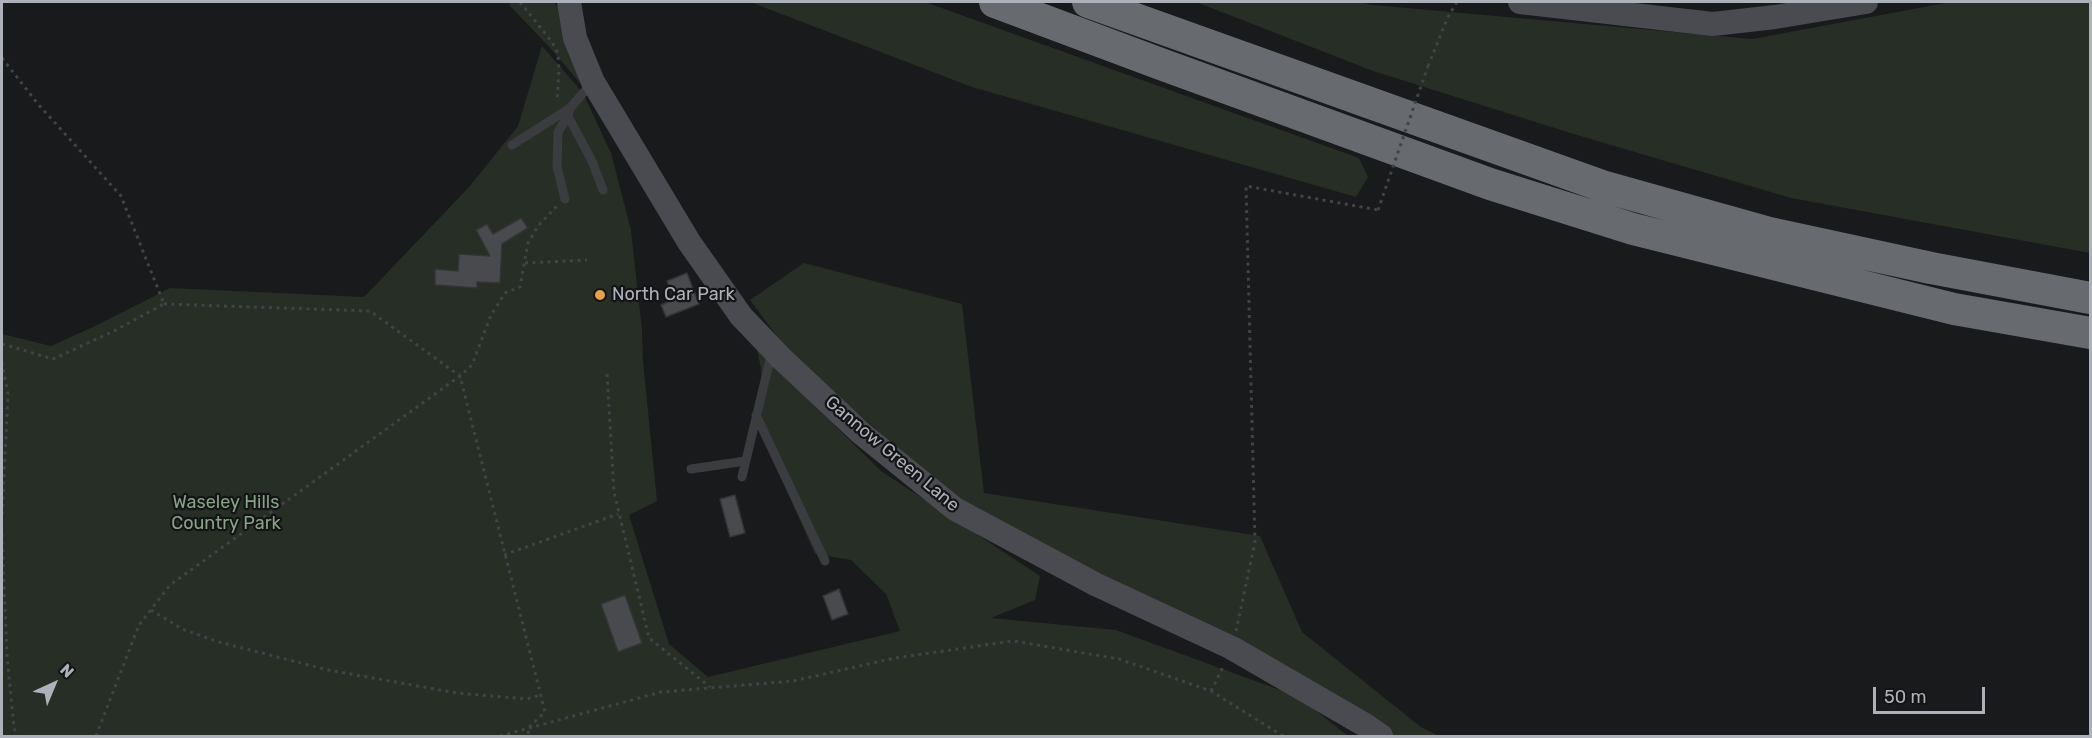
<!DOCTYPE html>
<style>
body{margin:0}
#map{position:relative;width:2092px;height:738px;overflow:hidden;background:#191a1b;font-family:Rubik,sans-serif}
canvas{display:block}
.frame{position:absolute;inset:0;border:3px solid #adb2ba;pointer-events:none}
.north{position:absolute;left:24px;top:654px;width:60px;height:60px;-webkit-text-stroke:4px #141416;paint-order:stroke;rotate:44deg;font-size:16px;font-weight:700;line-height:24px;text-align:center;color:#adb2ba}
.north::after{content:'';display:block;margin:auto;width:21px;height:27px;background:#adb2ba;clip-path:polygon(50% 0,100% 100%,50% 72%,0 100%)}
.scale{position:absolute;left:1873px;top:687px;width:112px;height:27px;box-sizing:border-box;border:3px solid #adb2ba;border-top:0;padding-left:8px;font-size:18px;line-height:21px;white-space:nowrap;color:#adb2ba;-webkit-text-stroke:4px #141416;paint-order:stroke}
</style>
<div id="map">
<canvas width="2092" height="738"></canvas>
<div class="frame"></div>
<div class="north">N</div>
<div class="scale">50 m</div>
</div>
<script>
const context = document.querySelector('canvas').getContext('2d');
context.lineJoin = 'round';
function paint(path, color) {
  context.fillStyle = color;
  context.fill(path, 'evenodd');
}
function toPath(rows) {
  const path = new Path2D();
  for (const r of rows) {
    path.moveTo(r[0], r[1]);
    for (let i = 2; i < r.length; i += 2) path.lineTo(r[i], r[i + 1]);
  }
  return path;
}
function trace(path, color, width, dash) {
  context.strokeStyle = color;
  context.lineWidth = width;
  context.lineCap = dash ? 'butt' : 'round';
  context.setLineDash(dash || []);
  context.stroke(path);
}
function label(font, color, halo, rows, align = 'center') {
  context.font = font + ' Rubik,sans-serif';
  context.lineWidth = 4.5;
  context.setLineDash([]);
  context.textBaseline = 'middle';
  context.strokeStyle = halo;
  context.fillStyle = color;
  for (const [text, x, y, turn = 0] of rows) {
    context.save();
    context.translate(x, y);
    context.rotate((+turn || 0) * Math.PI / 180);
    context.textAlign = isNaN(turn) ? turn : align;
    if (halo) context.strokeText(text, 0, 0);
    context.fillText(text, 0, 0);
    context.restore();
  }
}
paint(toPath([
 [509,2,554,3,563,12,585,72,580,83,552,50,510,6],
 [750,2,925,2,1359,158,1368,177,1356,197,972,87],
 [1196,2,1359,2,1373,5,1752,39,1951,2,2090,2,2090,253,1791,198,1577,135,1373,71],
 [542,46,583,93,611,153,631,230,642,330,643,361,657,501,629,515,669,644,708,677,900,631,886,594,851,560,815,554,762,434,761,369,757,349,881,471,1040,576,1035,600,991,618,1116,630,1299,697,1348,736,2,736,2,334,51,346,95,326,170,288,364,297,470,186,518,126],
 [804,263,962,304,984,493,1260,536,1302,632,1421,727,1439,736,1393,736,1362,712,1219,630,972,512,793,358,750,300]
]), '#262e26');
const building = toPath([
 [521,218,528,228,502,244,500,283,477,282,477,288,435,285,435,269,458,271,459,254,490,256,476,230,487,224,493,234,521,218],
 [687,273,699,304,666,317,661,305,674,299,667,281,687,273],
 [735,495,745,533,730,537,720,499,735,495],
 [839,589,848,614,832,620,823,596,839,589],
 [625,595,642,643,618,652,601,604,625,595]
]);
paint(building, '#484a4e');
trace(building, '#343437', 1.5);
trace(toPath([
 [520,2,552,42,558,54,559,70,557,102],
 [2,58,38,104,121,196,164,304,112,332,53,359,2,344],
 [1428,66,1448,17,1457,2],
 [525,263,587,260],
 [164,304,370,311,460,376,545,712,528,728,529,736],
 [2,362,8,394,2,519],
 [607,374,614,492,649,638,710,687],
 [2,534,7,656,14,728,17,736],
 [504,555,618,514],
 [151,610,182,629,219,642,328,670,457,693,527,699,540,695],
 [1236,631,1255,542,1246,186,1378,210],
 [1211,691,1224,665],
 [96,736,139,625,170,585,460,376,472,365,491,315,505,293,520,287,528,243,538,226,557,206],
 [500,736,661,692,793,681,895,658,1013,641,1119,659,1211,691,1283,736]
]), '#414347', 3, [3, 4.5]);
trace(toPath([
 [568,116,592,161,603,190],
 [512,145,570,108],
 [565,199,557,167,558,132,568,116,570,108,591,84],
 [756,415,825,561],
 [691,469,746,461],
 [742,477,772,351]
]), '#3b3c40', 9);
trace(toPath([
 [569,2,575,38,593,82,689,242,741,316,781,358,861,433,955,509,1095,584,1232,648,1365,725,1381,736],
 [1520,2,1713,24,1775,17,1866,2]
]), '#494b50', 24);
trace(toPath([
 [995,2,1158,63,1490,184,1633,229,1954,309,2090,333],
 [1088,2,1605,187,1769,233,1931,268,2090,298]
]), '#676b70', 32);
trace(toPath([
 [1378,210,1428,66]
]), '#414347', 3, [3, 4.5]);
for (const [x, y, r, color] of [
 [600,295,6,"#e3a14a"]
]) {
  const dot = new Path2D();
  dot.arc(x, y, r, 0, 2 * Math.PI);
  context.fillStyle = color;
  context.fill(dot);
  trace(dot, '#141416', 2);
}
label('18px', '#adb2ba', '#141416', [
 ["North Car Park",612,295]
], 'left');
label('18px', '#adb2ba', '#141416', [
 ["Gannow Green Lane",892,454,40]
]);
label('18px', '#87a386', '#141416', [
 ["Waseley Hills",226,503],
 ["Country Park",226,524]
]);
</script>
